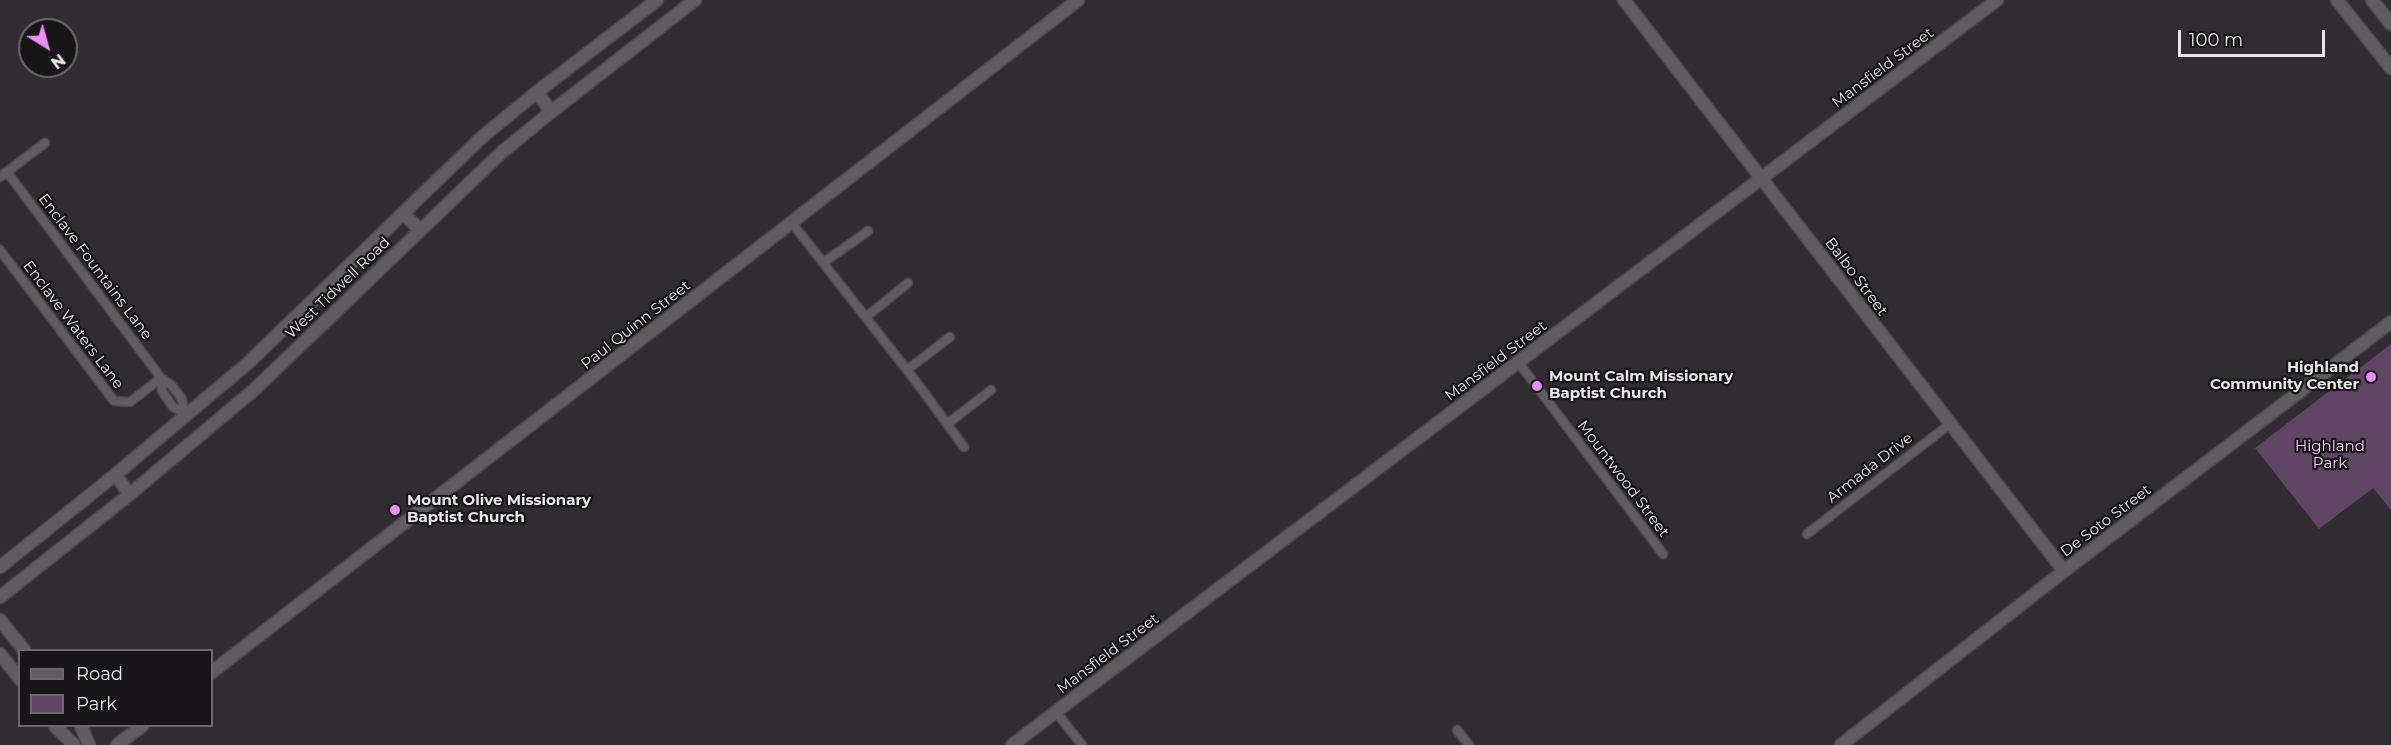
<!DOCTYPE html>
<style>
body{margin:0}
#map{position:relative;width:2391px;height:745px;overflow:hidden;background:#312c31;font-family:Montserrat,sans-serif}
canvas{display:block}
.legend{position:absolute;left:18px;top:649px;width:195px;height:78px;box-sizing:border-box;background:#171518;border:2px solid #6b696c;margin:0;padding:8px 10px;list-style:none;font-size:18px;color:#eae7eb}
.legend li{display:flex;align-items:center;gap:12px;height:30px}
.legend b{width:30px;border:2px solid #6b696c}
.north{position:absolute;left:18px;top:18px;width:60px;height:60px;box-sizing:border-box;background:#171518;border:2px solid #6b696c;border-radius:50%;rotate:143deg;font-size:16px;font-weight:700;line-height:24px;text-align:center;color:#eae7eb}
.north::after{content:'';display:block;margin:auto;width:21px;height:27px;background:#eb8dfb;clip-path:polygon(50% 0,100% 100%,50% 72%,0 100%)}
.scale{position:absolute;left:2178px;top:30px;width:147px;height:27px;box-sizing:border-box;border:3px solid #eae7eb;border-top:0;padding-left:8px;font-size:18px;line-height:21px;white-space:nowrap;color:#eae7eb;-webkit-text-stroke:4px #171518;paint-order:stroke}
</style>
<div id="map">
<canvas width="2391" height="745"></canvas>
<ul class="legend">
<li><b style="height:8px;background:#615c62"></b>Road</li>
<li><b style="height:16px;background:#604664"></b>Park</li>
</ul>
<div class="north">N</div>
<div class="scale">100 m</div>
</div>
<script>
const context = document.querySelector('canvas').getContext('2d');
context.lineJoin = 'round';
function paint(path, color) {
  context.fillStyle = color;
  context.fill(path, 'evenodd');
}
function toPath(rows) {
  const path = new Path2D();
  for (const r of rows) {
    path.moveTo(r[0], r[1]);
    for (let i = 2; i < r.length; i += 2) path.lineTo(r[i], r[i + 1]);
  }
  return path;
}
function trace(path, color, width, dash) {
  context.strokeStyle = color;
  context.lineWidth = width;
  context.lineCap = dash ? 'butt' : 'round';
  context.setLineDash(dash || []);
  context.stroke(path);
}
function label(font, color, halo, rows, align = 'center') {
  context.font = font + ' Montserrat,sans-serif';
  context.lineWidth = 4.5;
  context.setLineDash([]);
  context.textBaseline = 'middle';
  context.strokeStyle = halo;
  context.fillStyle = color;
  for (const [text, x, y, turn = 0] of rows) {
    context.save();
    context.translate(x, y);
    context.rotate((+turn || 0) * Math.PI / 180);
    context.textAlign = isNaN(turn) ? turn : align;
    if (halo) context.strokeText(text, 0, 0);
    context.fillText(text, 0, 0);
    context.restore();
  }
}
paint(toPath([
 [2391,344,2391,510,2373,488,2319,529,2255,448]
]), '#604664');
const street = toPath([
 [7,172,161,378,171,385,177,392,182,399,184,412],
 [0,177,45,143],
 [792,223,914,379,964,447],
 [0,250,114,401,130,402,161,378],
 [823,263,868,231],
 [866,317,908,283],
 [1519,363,1663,554],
 [907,370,950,337],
 [161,378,162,391,173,407,186,414],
 [947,424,991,390],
 [1807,534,1950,424],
 [1056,712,1082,745],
 [1457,730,1469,745]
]);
const secondary = toPath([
 [1624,0,2064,571],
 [2337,0,2391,68],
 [2372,0,2391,24],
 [537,92,551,112],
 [403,213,420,230],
 [115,475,130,494],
 [0,567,115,475,248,363,482,137,537,92,657,0],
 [0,597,130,494,255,389,502,152,551,112,695,0],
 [0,620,24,650],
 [0,654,20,679],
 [212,672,1078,0],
 [55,726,74,745],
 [81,726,89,745],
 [117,745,142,726],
 [1012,745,1997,0],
 [1841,745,2064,571,2391,322]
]);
trace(street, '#4b474b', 11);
trace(secondary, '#4b474b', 15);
trace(street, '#615c62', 8);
trace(secondary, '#615c62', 12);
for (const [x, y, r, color] of [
 [2371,377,6,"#eb8dfb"],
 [1537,386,6,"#eb8dfb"],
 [395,510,6,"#eb8dfb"]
]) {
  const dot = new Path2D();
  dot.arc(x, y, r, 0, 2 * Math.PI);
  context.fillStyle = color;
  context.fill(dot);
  trace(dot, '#171518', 2);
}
label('15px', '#eae7eb', '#171518', [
 ["Mansfield Street",1883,68,-37],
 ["Enclave Fountains Lane",95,267,53],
 ["Balbo Street",1856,277,53],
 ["West Tidwell Road",338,288,-44],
 ["Enclave Waters Lane",73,325,53],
 ["Paul Quinn Street",636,325,-38],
 ["Mansfield Street",1496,361,-37],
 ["Armada Drive",1870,468,-38],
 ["Mountwood Street",1623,479,53],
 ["De Soto Street",2106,521,-37],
 ["Mansfield Street",1108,654,-37]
]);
label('bold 15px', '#eae7eb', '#171518', [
 ["Highland",2359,368,"right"],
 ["Community Center",2359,385,"right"],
 ["Mount Calm Missionary",1549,377],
 ["Baptist Church",1549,394],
 ["Mount Olive Missionary",407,501],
 ["Baptist Church",407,518]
], 'left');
label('15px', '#f6cffb', '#171518', [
 ["Highland",2330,447],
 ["Park",2330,464]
]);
</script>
